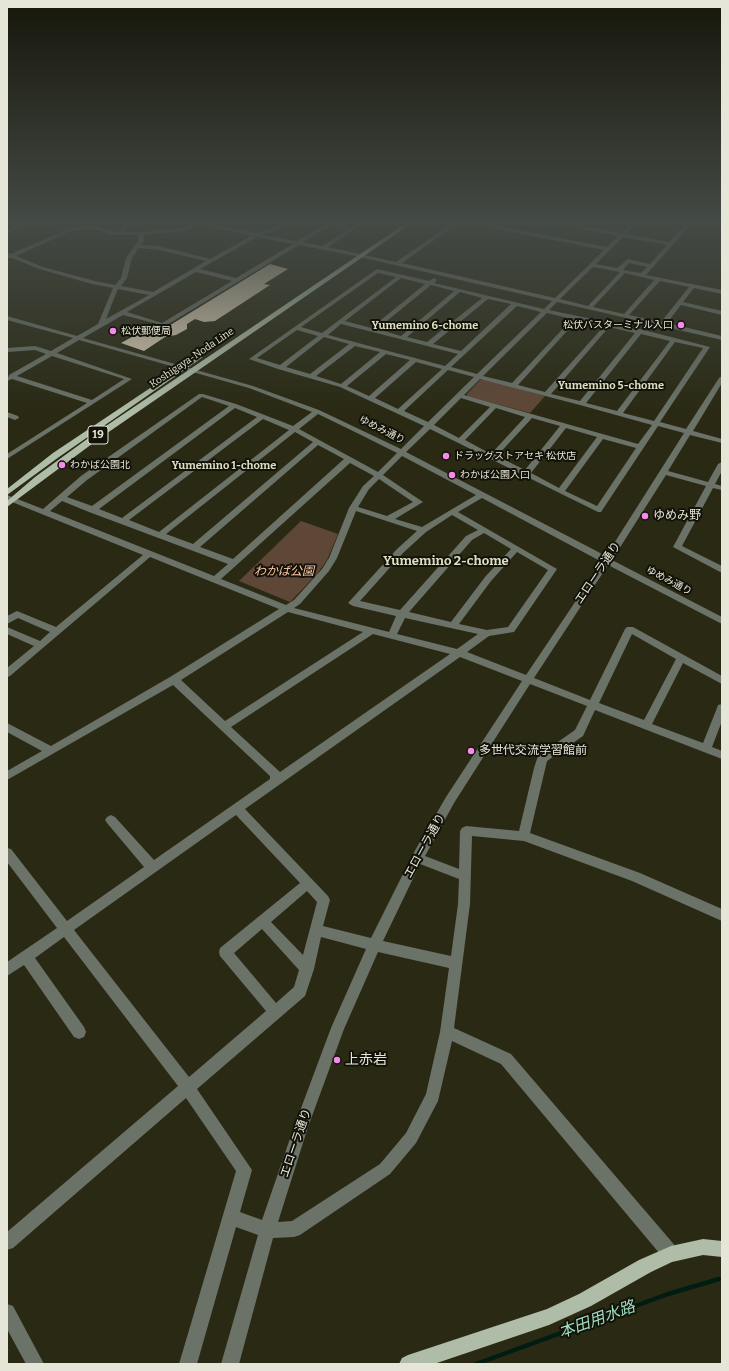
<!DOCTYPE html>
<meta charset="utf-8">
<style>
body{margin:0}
#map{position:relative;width:729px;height:1371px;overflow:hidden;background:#2a2a14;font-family:Bitter,serif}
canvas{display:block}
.frame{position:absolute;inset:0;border:8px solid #e6e6d8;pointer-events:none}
</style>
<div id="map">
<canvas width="729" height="1371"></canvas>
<div class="frame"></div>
</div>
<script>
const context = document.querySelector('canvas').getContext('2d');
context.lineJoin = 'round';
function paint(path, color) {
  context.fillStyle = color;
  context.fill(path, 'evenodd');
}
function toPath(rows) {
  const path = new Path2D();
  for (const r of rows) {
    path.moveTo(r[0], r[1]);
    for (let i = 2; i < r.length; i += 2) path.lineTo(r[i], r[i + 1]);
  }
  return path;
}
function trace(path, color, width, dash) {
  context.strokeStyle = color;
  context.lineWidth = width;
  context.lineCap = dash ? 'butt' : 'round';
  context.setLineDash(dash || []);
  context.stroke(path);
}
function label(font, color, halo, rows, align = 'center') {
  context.font = font + ' Bitter,"Noto Sans JP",serif';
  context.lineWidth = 4;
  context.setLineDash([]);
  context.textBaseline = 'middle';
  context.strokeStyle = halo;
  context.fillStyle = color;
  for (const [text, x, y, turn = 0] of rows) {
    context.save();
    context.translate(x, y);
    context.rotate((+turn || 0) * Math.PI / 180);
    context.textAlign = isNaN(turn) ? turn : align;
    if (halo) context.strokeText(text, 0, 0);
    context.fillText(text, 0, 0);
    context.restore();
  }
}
paint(toPath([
 [484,379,545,396,530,413,467,396,467,394,480,380],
 [301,521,338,534,327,560,317,574,290,602,239,581]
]), '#5f4737');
trace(toPath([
 [476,1364,668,1294,719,1279]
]), '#001d11', 4.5);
paint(toPath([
 [270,264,288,269,264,284,270,285,215,321,204,322,195,319,187,324,187,329,176,335,165,337,144,351,121,343,148,328,153,329,158,326,165,327,172,324]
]), '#dcceb5');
paint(toPath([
 [29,221,36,221,7,233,7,229,29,221],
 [76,221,82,221,112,231,118,232,128,221,132,221,124,232,141,232,182,228,194,223,191,221,204,221,204,222,256,233,293,221,299,221,262,235,297,241,325,225,313,221,321,221,352,227,362,221,367,221,328,247,396,262,456,221,461,221,402,263,555,298,604,250,467,223,465,221,473,221,607,247,618,236,546,221,556,221,621,233,633,221,638,221,626,234,669,242,689,221,694,221,646,275,722,290,722,294,694,288,683,302,722,311,722,315,681,305,667,323,722,336,722,340,557,302,549,310,640,329,710,347,660,422,686,429,719,378,722,376,722,383,693,431,722,439,722,443,690,435,668,471,708,482,718,464,722,462,722,471,715,484,722,486,722,490,713,488,682,546,722,566,722,573,673,547,706,486,666,475,612,560,722,617,722,624,608,565,534,678,590,700,625,629,627,627,633,627,722,676,722,684,683,663,652,724,703,743,717,708,718,705,722,704,722,721,712,747,722,751,722,759,595,710,583,736,547,761,530,833,640,873,722,909,722,921,632,881,524,841,472,836,470,904,454,1028,511,1054,677,1248,679,1254,677,1260,671,1262,665,1260,501,1064,452,1041,438,1101,416,1143,390,1174,300,1235,294,1237,273,1238,239,1364,221,1364,258,1235,236,1227,197,1364,179,1364,236,1171,186,1098,13,1248,7,1250,7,1232,178,1086,64,937,35,958,84,1027,86,1032,84,1037,79,1039,74,1037,24,965,7,976,7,962,57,928,7,862,7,848,11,849,67,921,144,867,107,823,105,820,107,817,111,815,115,817,154,860,270,779,270,776,173,685,7,780,7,771,42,751,7,732,7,723,51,746,170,677,279,609,150,557,44,647,10,676,7,677,7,668,34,646,7,634,7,627,40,641,50,632,18,618,7,624,7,616,17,611,56,627,143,555,7,500,7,495,43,509,81,476,199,394,203,394,236,404,293,426,312,412,249,388,79,340,57,353,132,379,7,459,7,454,87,403,12,379,7,381,9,375,46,354,35,350,7,352,7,348,35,346,51,351,73,338,7,320,7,316,77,336,98,324,113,288,92,284,39,269,12,258,7,258,7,252,11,254,68,229,86,226,76,221],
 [199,224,251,236,210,259,159,246,141,245,144,241,144,235,183,231,199,224],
 [330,226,348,230,322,246,303,242,330,226],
 [92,228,111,235,138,235,138,241,126,258,121,278,115,285,95,281,43,267,16,256,71,231,92,228],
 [257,237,293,244,236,278,200,269,257,237],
 [623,237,667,245,650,264,628,259,617,268,596,264,623,237],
 [299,245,355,256,552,301,544,309,434,283,437,280,434,278,429,281,377,269,249,359,278,369,340,387,424,426,401,449,319,410,253,386,83,338,123,315,165,326,299,245],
 [139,248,159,250,206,261,153,292,121,286,127,278,132,258,139,248],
 [629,263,647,267,641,273,623,270,629,263],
 [593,267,620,272,588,306,560,299,593,267],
 [196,272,232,281,162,323,127,312,196,272],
 [378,273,396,277,322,333,301,327,378,273],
 [625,273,654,280,624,314,593,307,625,273],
 [401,278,425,284,371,328,345,321,401,278],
 [660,281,689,287,661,322,629,315,660,281],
 [431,285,454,291,401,336,377,329,431,285],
 [118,289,149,295,106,319,117,291,118,289],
 [460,292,482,298,427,342,407,337,460,292],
 [488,299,511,304,461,351,433,344,488,299],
 [517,306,541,312,477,374,451,367,517,306],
 [547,313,572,319,512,383,483,376,547,313],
 [577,320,604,326,545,392,518,385,577,320],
 [341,324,400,339,458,354,445,366,328,335,341,324],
 [609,327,635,333,580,401,551,394,609,327],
 [297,330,318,336,280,365,257,358,297,330],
 [641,334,670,341,617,411,586,403,641,334],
 [324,337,349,344,310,374,286,367,324,337],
 [675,342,703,348,654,421,623,413,675,342],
 [355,346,380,352,341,384,316,376,355,346],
 [386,354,410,360,369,396,347,386,386,354],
 [52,356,124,379,92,400,17,376,52,356],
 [416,362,442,369,398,409,375,398,416,362],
 [448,370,474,377,428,422,404,411,448,370],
 [480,379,580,405,652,425,638,444,464,395,480,379],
 [202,397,229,406,92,506,67,497,87,480,202,397],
 [461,398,490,407,459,438,434,425,461,398],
 [235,408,257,417,122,518,99,509,235,408],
 [496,408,525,417,491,454,465,440,496,408],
 [318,414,355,432,397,453,378,472,299,429,318,414],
 [532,418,560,426,525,470,497,456,532,418],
 [263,419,289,430,159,532,129,520,263,419],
 [658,426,684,433,606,556,406,452,430,429,598,512,601,512,658,426],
 [566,428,597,437,559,488,531,473,566,428],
 [295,432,313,442,193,544,166,534,295,432],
 [603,439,636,448,597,506,565,491,603,439],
 [318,445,344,459,233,559,200,547,318,445],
 [402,456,476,495,422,527,395,519,423,502,383,475,402,456],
 [350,463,374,476,363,486,349,508,329,558,322,569,294,600,286,605,221,579,350,463],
 [379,479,413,502,387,516,358,507,369,489,379,479],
 [482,498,602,562,526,675,467,652,489,636,514,632,557,569,458,512,482,498],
 [62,501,89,512,228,564,214,576,50,511,62,501],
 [356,511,417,531,397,549,348,603,353,606,396,616,389,632,294,608,300,604,329,571,337,558,356,511],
 [452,515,478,530,466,536,400,610,360,601,403,553,426,532,452,515],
 [484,533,511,549,485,577,451,622,409,612,472,540,484,533],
 [517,552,548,570,508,627,487,630,459,624,491,581,517,552],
 [288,612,363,632,225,721,181,680,288,612],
 [405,618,478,634,457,649,397,634,405,618],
 [373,634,450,654,280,772,231,727,373,634],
 [632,634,676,659,644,720,599,703,632,634],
 [460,657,522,681,446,797,413,854,371,938,323,926,330,900,328,896,245,809,460,657],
 [530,684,587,706,575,730,538,756,534,768,519,831,466,826,462,828,460,831,459,869,425,856,454,803,530,684],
 [236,815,300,883,220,948,219,952,220,956,266,1011,189,1077,74,930,236,815],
 [420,864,459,879,458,904,451,956,383,941,420,864],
 [307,891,317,902,303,955,271,922,307,891],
 [262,929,299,970,294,987,276,1003,234,953,262,929],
 [321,937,366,949,331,1028,294,1127,262,1220,240,1212,252,1170,197,1089,305,996,314,969,321,937],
 [378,952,449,968,440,1032,426,1094,406,1133,380,1164,292,1221,278,1222,308,1127,344,1029,378,952],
 [380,221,390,221,402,224,399,226,380,221],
 [7,412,18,416,19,418,15,420,7,417,7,412],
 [7,1304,13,1306,44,1364,26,1364,7,1329,7,1304]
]), '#6b7268');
paint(toPath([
 [409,221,415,221,100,438,7,507,7,501,35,477,94,434,409,221],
 [198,356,203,357,59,457,7,495,7,489,53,453,198,356],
 [703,1239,722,1241,722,1257,703,1255,672,1262,651,1272,591,1306,549,1325,434,1364,399,1364,402,1358,408,1355,547,1309,579,1294,639,1260,671,1246,703,1239]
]), '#aebca8');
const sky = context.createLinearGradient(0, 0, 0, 413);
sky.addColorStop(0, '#17170b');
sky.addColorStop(0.54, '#444a45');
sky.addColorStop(1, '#444a4500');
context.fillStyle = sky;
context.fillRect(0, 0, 729, 413);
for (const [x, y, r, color] of [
 [681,325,4,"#f788ec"],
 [113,331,4,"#f788ec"],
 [446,456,4,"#f788ec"],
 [62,465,4,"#f788ec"],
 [452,475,4,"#f788ec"],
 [645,516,4,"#f788ec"],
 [471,751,4,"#f788ec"],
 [337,1060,4,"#f788ec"]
]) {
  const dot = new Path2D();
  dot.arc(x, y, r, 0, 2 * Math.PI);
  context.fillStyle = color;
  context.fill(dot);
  trace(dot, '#121209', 1.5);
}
label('10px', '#e6e6d8', '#121209', [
 ["松伏バスターミナル入口",673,325,"right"],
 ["松伏郵便局",121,331],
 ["ドラッグストアセキ 松伏店",454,456],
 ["わかば公園北",70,465],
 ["わかば公園入口",460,475]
], 'left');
label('10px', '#e6e6d8', '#121209', [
 ["Koshigaya-Noda Line",192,358,-34],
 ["ゆめみ通り",382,430,27],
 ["ゆめみ通り",669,581,28]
]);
label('bold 11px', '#dddec2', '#121209', [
 ["Yumemino 6-chome",425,326],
 ["Yumemino 5-chome",611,386],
 ["Yumemino 1-chome",224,466]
]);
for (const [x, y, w] of [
 [98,435,20]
]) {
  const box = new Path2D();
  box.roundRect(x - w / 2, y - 9, w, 18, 3);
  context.fillStyle = '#121209';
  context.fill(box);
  trace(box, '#e6e6d8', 1);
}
label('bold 11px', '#e6e6d8', null, [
 ["19",98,435]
]);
label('12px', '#e6e6d8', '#121209', [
 ["ゆめみ野",653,516],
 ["多世代交流学習館前",479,751]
], 'left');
label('italic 12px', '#ffc9a7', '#121209', [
 ["わかば公園",284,572]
]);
label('12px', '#e6e6d8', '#121209', [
 ["エローラ通り",598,573,-56],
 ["エローラ通り",425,846,-61],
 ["エローラ通り",296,1143,-71]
]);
label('bold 13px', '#dddec2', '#121209', [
 ["Yumemino 2-chome",446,561]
]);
label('14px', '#e6e6d8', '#121209', [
 ["上赤岩",345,1060]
], 'left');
label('italic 16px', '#9eddc0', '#121209', [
 ["本田用水路",597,1320,-20]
]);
</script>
